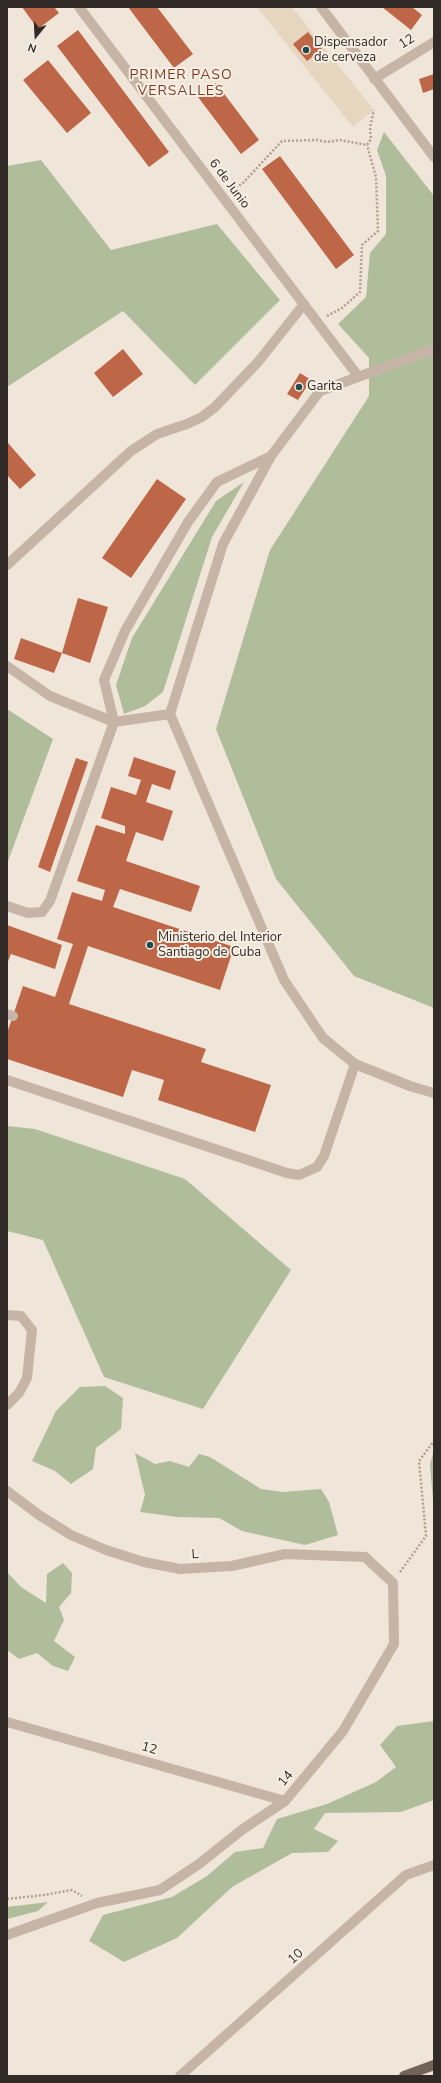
<!DOCTYPE html>
<style>
body{margin:0}
#map{position:relative;width:441px;height:2083px;overflow:hidden;background:#efe5d8;font-family:"Nunito Sans",sans-serif}
canvas{display:block}
.frame{position:absolute;inset:0;border:8px solid #322a26;pointer-events:none}
.north{position:absolute;left:16px;top:16px;width:40px;height:40px;-webkit-text-stroke:3px #f7efe4;paint-order:stroke;rotate:198deg;font-size:11px;font-weight:700;line-height:16px;text-align:center;color:#322a26}
.north::after{content:'';display:block;margin:auto;width:14px;height:18px;background:#322a26;clip-path:polygon(50% 0,100% 100%,50% 72%,0 100%)}
</style>
<div id="map">
<canvas width="441" height="2083"></canvas>
<div class="frame"></div>
<div class="north">N</div>
</div>
<script>
const context = document.querySelector('canvas').getContext('2d');
context.lineJoin = 'round';
function paint(path, color) {
  context.fillStyle = color;
  context.fill(path, 'evenodd');
}
function toPath(rows) {
  const path = new Path2D();
  for (const r of rows) {
    path.moveTo(r[0], r[1]);
    for (let i = 2; i < r.length; i += 2) path.lineTo(r[i], r[i + 1]);
  }
  return path;
}
function trace(path, color, width, dash) {
  context.strokeStyle = color;
  context.lineWidth = width;
  context.lineCap = dash ? 'butt' : 'round';
  context.setLineDash(dash || []);
  context.stroke(path);
}
function label(font, color, halo, rows, align = 'center') {
  context.font = font + ' "Nunito Sans",sans-serif';
  context.lineWidth = 4;
  context.setLineDash([]);
  context.textBaseline = 'middle';
  context.strokeStyle = halo;
  context.fillStyle = color;
  for (const [text, x, y, turn = 0] of rows) {
    context.save();
    context.translate(x, y);
    context.rotate((+turn || 0) * Math.PI / 180);
    context.textAlign = isNaN(turn) ? turn : align;
    if (halo) context.strokeText(text, 0, 0);
    context.fillText(text, 0, 0);
    context.restore();
  }
}
paint(toPath([
 [384,132,434,196,434,1008,354,976,276,879,216,729,270,550,369,396,369,358,338,324,366,297,370,253,386,234,386,176,377,150],
 [41,160,111,250,217,224,280,300,195,385,123,311,7,387,7,166],
 [244,482,212,537,163,692,145,706,124,714,116,685,132,638,216,501],
 [7,709,53,739,7,864],
 [7,1126,35,1129,185,1179,291,1270,203,1409,104,1377,43,1240,7,1231],
 [105,1386,123,1398,121,1429,96,1448,93,1469,71,1484,55,1471,32,1461,56,1411,80,1387],
 [434,1449,434,1512,430,1465],
 [135,1453,155,1464,170,1461,189,1467,199,1454,210,1457,261,1489,283,1492,321,1489,329,1502,338,1535,305,1545,242,1531,219,1518,177,1517,140,1512,145,1495],
 [63,1563,72,1573,71,1593,59,1607,64,1620,54,1641,75,1657,68,1671,53,1666,37,1653,19,1659,7,1650,7,1572,21,1587,46,1603,47,1574],
 [434,1721,434,1800,401,1812,325,1813,314,1829,338,1841,328,1852,292,1853,232,1887,177,1938,124,1962,89,1941,103,1915,172,1897,207,1876,235,1852,263,1848,277,1819,327,1804,376,1782,396,1767,380,1745,397,1726],
 [48,1902,38,1911,7,1919,7,1907]
]), '#b0bd9a');
paint(toPath([
 [257,7,292,7,374,110,353,127]
]), '#e6d6c0');
paint(toPath([
 [22,7,54,7,59,13,38,29],
 [128,7,157,7,193,54,174,68],
 [382,7,412,7,422,15,411,30],
 [78,30,169,152,149,167,57,46],
 [308,32,322,49,307,61,293,44],
 [48,60,91,113,67,133,23,80],
 [434,74,434,89,423,93,419,79],
 [216,83,259,140,241,154,198,97],
 [280,156,354,255,336,269,262,169],
 [123,349,143,374,113,397,94,373],
 [300,373,311,380,298,400,287,394],
 [8,443,36,475,20,489,7,475],
 [157,479,186,499,131,578,102,558],
 [78,598,108,607,90,663,62,653],
 [21,638,62,653,54,673,14,659],
 [134,757,176,771,170,790,152,784,146,802,173,811,163,841,136,832,126,861,200,886,191,912,120,889,113,907,234,947,220,990,88,946,69,1004,206,1049,201,1062,271,1085,255,1132,158,1100,164,1080,132,1070,123,1097,7,1059,7,1033,23,986,55,997,73,944,57,939,72,892,102,901,105,890,77,881,96,825,125,834,125,826,101,818,111,787,136,795,141,780,128,776],
 [76,758,88,762,50,872,38,867],
 [7,925,62,945,55,969,11,954,7,964]
]), '#bd6748');
trace(toPath([
 [232,189,242,184,282,141,317,140,327,142,340,140,367,145,371,139,370,127,374,110],
 [327,316,342,308,360,292,362,245,378,231,376,177,367,145],
 [400,1572,426,1536,419,1461,434,1441],
 [7,1899,44,1895,72,1890,82,1896]
]), '#b19f90', 2.5, [2, 2]);
trace(toPath([
 [79,7,358,376],
 [321,7,434,157],
 [374,79,434,42],
 [434,349,320,391,271,456,223,544,170,714,284,980,323,1038,355,1064,410,1086,434,1093],
 [7,565,131,451,157,434,187,424,202,417,215,407,258,362,304,304],
 [7,666,50,696,114,722],
 [114,722,104,680,125,631,188,522,217,482,271,456],
 [7,906,28,913,42,912,50,901,114,722,170,714],
 [7,1014,13,1016],
 [7,1080,287,1173,299,1175,317,1167,324,1156,355,1064],
 [7,1315,21,1316,32,1330,27,1378,19,1393,7,1405],
 [7,1491,39,1515,71,1535,106,1550,144,1562,180,1569,232,1566,285,1554,365,1557,393,1583,394,1644,343,1731,285,1801,243,1829,199,1864,160,1890,97,1903,7,1935],
 [7,1722,285,1801],
 [180,2076,406,1875,434,1865]
]), '#c6b5a6', 10);
trace(toPath([
 [404,2076,434,2065]
]), '#736258', 10);
for (const [x, y, r, color] of [
 [306,50,4,"#1f4c51"],
 [299,387,4,"#1f4c51"],
 [150,945,4,"#1f4c51"]
]) {
  const dot = new Path2D();
  dot.arc(x, y, r, 0, 2 * Math.PI);
  context.fillStyle = color;
  context.fill(dot);
  trace(dot, '#f7efe4', 1.5);
}
label('13px', '#322a26', '#f7efe4', [
 ["12",407,42,-32],
 ["6 de Junio",229,184,53],
 ["L",195,1555,-3],
 ["12",149,1749,16],
 ["14",286,1779,-50],
 ["10",296,1957,-41]
]);
label('13px', '#322a26', '#f7efe4', [
 ["Dispensador",314,43],
 ["de cerveza",314,58],
 ["Garita",307,387],
 ["Ministerio del Interior",158,938],
 ["Santiago de Cuba",158,953]
], 'left');
context.letterSpacing = '1px';
label('14px', '#7c3b25', '#f7efe4', [
 ["PRIMER PASO",181,76],
 ["VERSALLES",181,92]
]);
context.letterSpacing = '0px';
</script>
